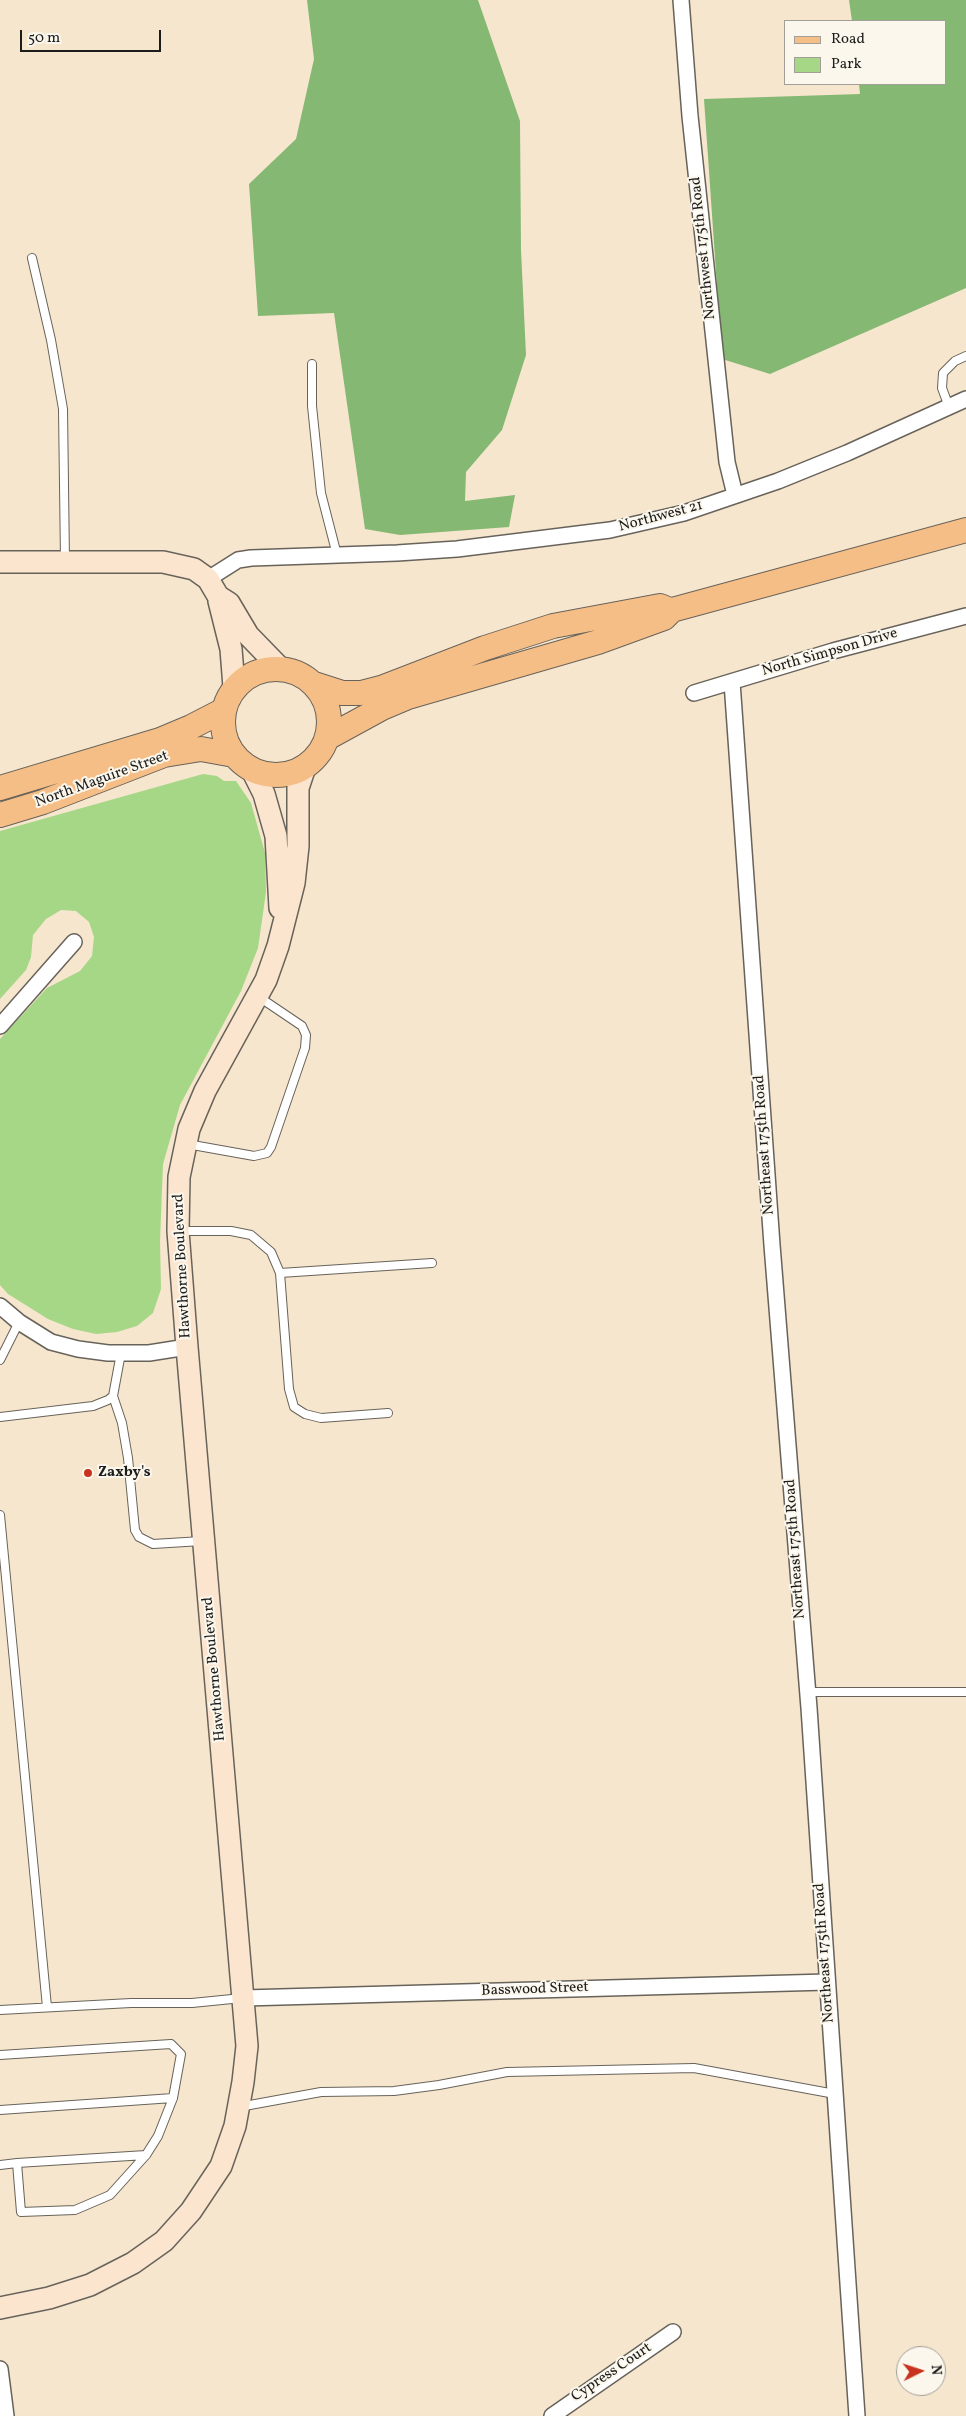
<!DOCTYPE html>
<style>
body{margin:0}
#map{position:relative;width:966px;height:2416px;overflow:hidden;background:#f6e6ce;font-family:Vollkorn,serif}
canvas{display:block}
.legend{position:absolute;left:784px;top:20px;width:162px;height:65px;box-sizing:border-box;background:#fbf7ec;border:1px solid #a29f99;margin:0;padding:6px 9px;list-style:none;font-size:15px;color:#1c1c1c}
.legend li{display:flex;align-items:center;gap:10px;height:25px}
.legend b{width:25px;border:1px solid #a29f99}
.north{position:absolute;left:896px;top:2346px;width:50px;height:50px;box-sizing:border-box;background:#fbf7ec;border:1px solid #a29f99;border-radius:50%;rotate:86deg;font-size:14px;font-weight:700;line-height:20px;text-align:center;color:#1c1c1c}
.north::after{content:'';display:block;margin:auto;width:18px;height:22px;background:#c8321e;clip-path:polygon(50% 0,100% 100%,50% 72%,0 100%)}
.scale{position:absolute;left:20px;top:30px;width:141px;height:22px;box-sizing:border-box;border:2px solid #1c1c1c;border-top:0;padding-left:6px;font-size:15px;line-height:18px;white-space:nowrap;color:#1c1c1c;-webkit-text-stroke:4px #fbf7ec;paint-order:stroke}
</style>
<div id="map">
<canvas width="966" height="2416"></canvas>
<ul class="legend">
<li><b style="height:6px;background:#f6be87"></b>Road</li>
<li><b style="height:14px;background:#a5d786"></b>Park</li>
</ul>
<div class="north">N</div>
<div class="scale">50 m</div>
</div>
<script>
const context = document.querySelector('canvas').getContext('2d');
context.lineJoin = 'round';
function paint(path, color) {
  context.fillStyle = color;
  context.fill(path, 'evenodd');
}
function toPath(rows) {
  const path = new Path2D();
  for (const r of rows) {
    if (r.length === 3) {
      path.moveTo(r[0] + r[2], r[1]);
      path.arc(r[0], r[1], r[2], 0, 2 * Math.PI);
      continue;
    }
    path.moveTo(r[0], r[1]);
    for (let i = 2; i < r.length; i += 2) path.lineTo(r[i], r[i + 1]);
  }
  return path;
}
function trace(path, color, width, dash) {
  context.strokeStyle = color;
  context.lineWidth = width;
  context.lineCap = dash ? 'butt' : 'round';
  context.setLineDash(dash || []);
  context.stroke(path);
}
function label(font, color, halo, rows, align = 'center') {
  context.font = font + ' Vollkorn,serif';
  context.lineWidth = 4;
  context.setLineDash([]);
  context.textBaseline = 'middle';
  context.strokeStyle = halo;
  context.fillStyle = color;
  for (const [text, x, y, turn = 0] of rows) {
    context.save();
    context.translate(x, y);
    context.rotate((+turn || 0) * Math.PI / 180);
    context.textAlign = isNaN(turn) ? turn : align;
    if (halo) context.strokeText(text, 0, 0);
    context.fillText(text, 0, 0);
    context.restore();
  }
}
paint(toPath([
 [203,774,217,776,224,781,236,781,251,803,265,853,266,892,258,948,241,991,180,1105,163,1164,160,1241,161,1289,153,1313,137,1326,117,1332,96,1334,73,1329,48,1319,8,1294,0,1285,0,1039,47,988,80,971,92,956,94,937,89,922,76,911,61,910,46,919,33,935,31,957,26,970,0,999,0,831]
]), '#a5d786');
paint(toPath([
 [307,0,478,0,520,121,521,250,526,355,502,430,466,472,465,501,515,495,509,527,400,535,365,529,334,313,258,316,249,184,296,139,314,59],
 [849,0,966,0,966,288,770,374,722,359,704,99,860,94,859,84,945,84,945,21,852,21]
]), '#84b873');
const lane = toPath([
 [32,258,51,340,63,409,65,561],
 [312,364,312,406,321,493,337,555],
 [949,407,942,388,943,373,955,361,966,356],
 [187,1144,254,1156,267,1153,271,1147,305,1048,306,1035,302,1026,259,997],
 [180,1231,231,1231,251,1235,271,1252,280,1273,289,1389,294,1407,305,1414,321,1418,388,1413],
 [280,1273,432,1263],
 [0,1360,19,1322],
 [113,1396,122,1423,128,1458,135,1530,139,1537,153,1544,202,1541],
 [0,1417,93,1406,108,1400,113,1396,121,1353],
 [0,1515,47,2007],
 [807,1692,966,1692],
 [0,2010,131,2003,192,2003,242,1998],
 [0,2055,171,2044,181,2054,173,2098,158,2136,146,2155,110,2195,75,2210,21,2212,17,2163,0,2165],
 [239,2107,321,2092,394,2091,439,2085,507,2072,694,2068,835,2094],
 [0,2110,173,2098],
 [17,2163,146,2155]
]);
const street = toPath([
 [681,0,690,116,727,462,735,495],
 [208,579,238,560,251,558,397,553,457,549,610,530,684,513,778,481,847,453,966,399],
 [732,682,772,1245,809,1708,857,2416],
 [694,693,833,651,966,616],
 [0,1026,74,942],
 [0,1306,19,1322,51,1342,78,1349,108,1353,149,1353,187,1347],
 [244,1998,827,1982],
 [0,2369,6,2416],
 [552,2416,673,2332]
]);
const secondary = toPath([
 [0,562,163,562,194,569,208,579,218,596,229,603,248,635,281,669],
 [219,601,231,649,234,687],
 [252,770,264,794,276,836,280,908],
 [0,2308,49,2298,90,2285,133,2263,164,2241,191,2211,221,2166,235,2126,243,2082,247,2046,187,1347,178,1231,179,1177,189,1129,205,1091,266,980,278,946,294,883,298,846,298,788,305,767]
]);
const primary = toPath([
 [276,722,53],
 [314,684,342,693,361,693,384,687,485,648,553,626,660,606,665,608],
 [327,738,382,708,408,697,598,642,664,618,672,610,966,530],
 [0,788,160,740,191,727,224,710],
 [0,815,43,802,164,755,201,749,234,755]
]);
trace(lane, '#68635a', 10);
trace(street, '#68635a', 18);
trace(secondary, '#68635a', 24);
trace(primary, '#68635a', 26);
trace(lane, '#fff', 8);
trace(street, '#fff', 15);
trace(secondary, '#fbe5cf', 21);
trace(primary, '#f6be87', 24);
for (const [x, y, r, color] of [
 [88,1473,5,"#c8321e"]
]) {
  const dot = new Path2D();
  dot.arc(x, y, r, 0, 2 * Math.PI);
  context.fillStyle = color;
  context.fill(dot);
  trace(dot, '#fbf7ec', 2);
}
label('15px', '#1c1c1c', '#fbf7ec', [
 ["Northwest 175th Road",704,248,-96],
 ["Northwest 21",661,517,-15],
 ["North Simpson Drive",830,653,-16],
 ["North Maguire Street",102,780,-20],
 ["Northeast 175th Road",765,1145,-94],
 ["Hawthorne Boulevard",183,1266,-93],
 ["Northeast 175th Road",796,1549,-94],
 ["Hawthorne Boulevard",215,1669,-95],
 ["Northeast 175th Road",825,1953,-94],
 ["Basswood Street",535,1990,-2],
 ["Cypress Court",612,2373,-34]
]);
label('bold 15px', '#1c1c1c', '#fbf7ec', [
 ["Zaxby's",98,1473]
], 'left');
</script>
